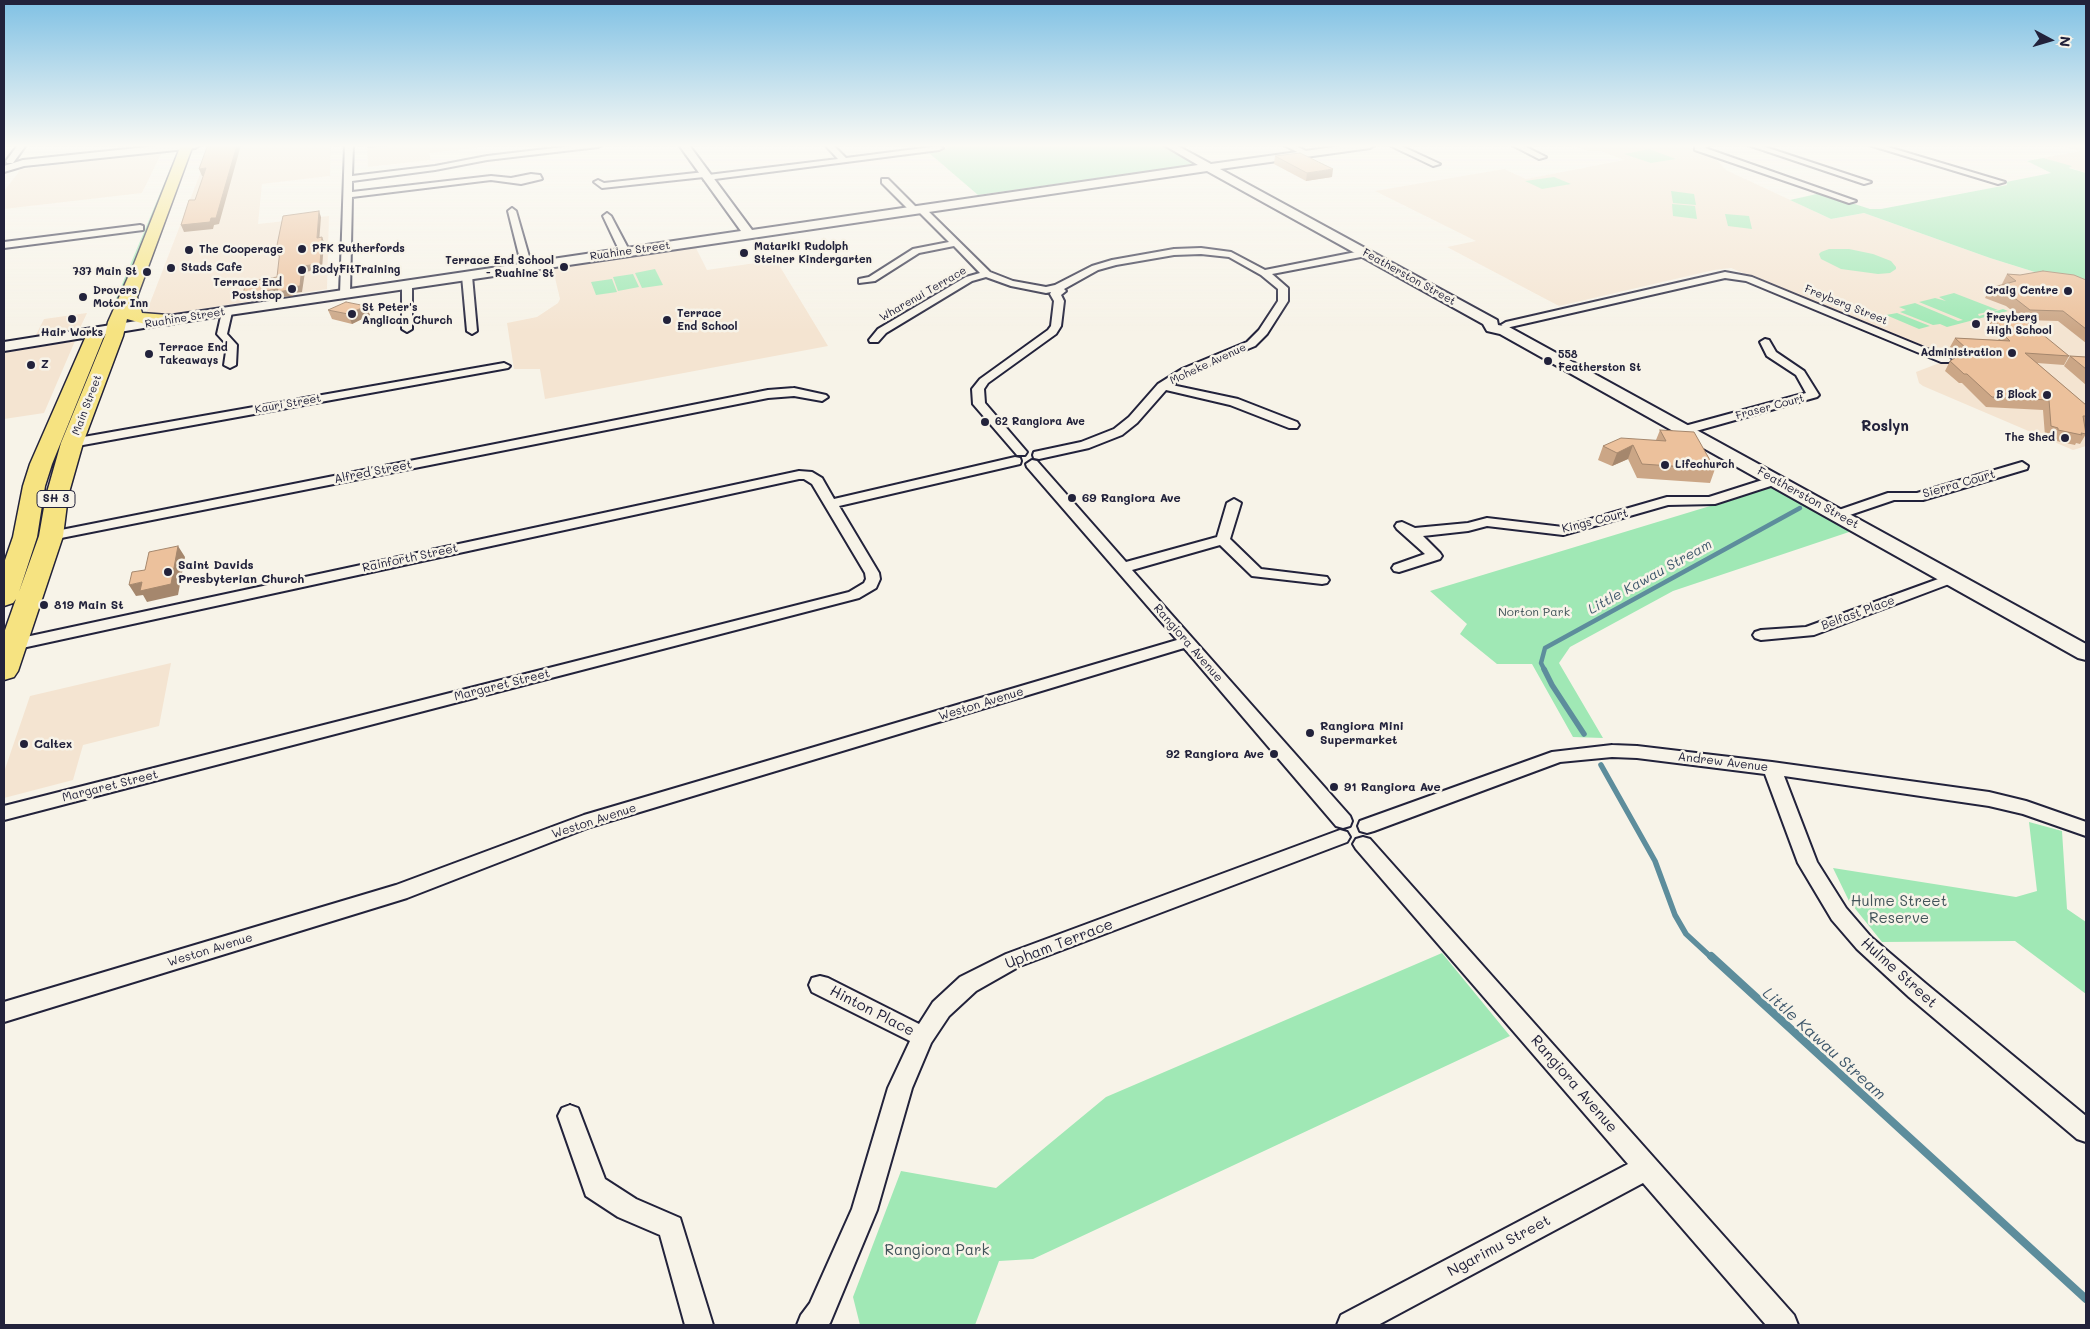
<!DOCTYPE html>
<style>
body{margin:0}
#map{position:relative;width:2090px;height:1329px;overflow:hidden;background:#f7f3e8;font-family:Mali,sans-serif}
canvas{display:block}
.frame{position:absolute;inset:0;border:5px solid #22223b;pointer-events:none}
.north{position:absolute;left:2025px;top:15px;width:50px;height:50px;-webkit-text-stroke:4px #f7f3e8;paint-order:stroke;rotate:96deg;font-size:14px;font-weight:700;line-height:20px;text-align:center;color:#22223b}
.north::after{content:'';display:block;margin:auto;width:18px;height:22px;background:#22223b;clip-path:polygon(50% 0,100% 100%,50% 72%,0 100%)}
</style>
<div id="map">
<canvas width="2090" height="1329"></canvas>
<div class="frame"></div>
<div class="north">N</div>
</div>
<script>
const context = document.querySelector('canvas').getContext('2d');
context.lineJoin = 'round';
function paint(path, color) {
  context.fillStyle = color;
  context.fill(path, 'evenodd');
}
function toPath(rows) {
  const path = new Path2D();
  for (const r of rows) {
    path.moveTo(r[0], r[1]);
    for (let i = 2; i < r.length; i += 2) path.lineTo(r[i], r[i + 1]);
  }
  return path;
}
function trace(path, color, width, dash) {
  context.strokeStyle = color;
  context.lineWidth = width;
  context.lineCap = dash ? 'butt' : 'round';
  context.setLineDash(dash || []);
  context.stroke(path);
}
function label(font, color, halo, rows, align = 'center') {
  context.font = font + ' Mali,sans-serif';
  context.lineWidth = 5;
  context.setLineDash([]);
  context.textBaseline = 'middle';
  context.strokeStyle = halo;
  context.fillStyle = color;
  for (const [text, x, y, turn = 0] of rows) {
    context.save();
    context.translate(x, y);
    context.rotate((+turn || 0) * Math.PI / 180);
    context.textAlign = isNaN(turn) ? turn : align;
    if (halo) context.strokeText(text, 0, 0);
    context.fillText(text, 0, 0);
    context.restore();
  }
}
paint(toPath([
 [236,145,331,145,330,176,262,184,258,224,329,216,327,289,151,317,145,316,210,148],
 [367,145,478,145,478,148,429,153,431,160,368,167],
 [1571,145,1691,145,1690,148,1713,156,1726,170,1831,219,1864,213,1990,258,2086,288,2086,446,2073,450,1923,386,1919,383,1916,372,1950,359,1731,268,1714,270,1559,306,1447,247,1476,241,1375,191,1504,169,1526,179,1624,160,1601,151,1588,151],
 [2059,145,2086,145,2086,173,2043,158,2081,151],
 [162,152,142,193,4,209,4,191,21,169],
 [694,244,707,270,776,260,828,346,545,399,540,369,514,369,507,323,537,317,558,303,560,299,552,265],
 [87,313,80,328,36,335,44,319],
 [75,341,44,413,4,419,4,353],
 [171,663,159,726,83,745,73,780,4,798,4,772,30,696]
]), '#f4e4d1');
paint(toPath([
 [944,145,1163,145,1197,164,978,195,928,152,948,148],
 [1649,149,1676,159,1651,163,1624,154],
 [2043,158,2072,166,2069,168,2086,173,2086,288,1990,258,1864,213,1831,219,1790,200,1821,193,1870,209,1881,209,2007,185,2006,182,2051,173,2027,161],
 [175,162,135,265,133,266,135,266,125,290,115,306,113,306,171,167],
 [1554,177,1571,184,1542,189,1525,181],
 [1671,191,1694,194,1696,205,1673,203],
 [1672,204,1695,206,1697,219,1673,216],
 [1725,214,1749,216,1752,229,1728,226],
 [1829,249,1849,249,1873,254,1891,261,1896,267,1896,269,1890,273,1878,274,1841,269,1821,259,1819,254,1821,252],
 [655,269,663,285,642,288,635,273],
 [633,274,639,287,618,291,613,277],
 [612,279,617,292,596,295,591,282],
 [1954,293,1998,310,1978,314,1979,316,2003,309,2008,311,1947,327,1940,324,1933,325,1900,312,1906,310,1899,307,1915,303,1958,321,1963,320,1919,302,1935,298,1946,301,1939,297],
 [1897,313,1930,326,1919,329,1886,315],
 [1776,486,1855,530,1673,591,1570,647,1559,663,1603,738,1573,737,1532,664,1497,664,1460,634,1467,624,1430,591],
 [2029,822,2062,831,2067,909,2086,922,2086,994,2015,941,1882,942,1849,901,1833,868,2016,897,2037,891],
 [1442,953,1510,1036,1033,1259,999,1261,975,1325,860,1325,853,1297,901,1171,996,1188,1106,1097]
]), '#a0e8b5');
trace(toPath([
 [1545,671,1541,663,1545,648,1800,508]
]), '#5d8d9c', 4.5);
trace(toPath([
 [1544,669,1552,685,1584,734],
 [1601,765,1655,861,1675,915,1686,934,1712,958]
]), '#5d8d9c', 5.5);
trace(toPath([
 [1711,956,2086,1299]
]), '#5d8d9c', 8);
const street = toPath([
 [18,145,26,145,13,163,7,163,6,161,18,145],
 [345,145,353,145,352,176,435,166,487,156,580,145,602,145,598,147,487,160,435,170,352,181,352,192,491,176,511,178,531,174,540,175,542,179,521,184,491,180,352,197,350,294,345,297,340,294,345,145],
 [825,145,833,145,846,158,939,146,943,148,939,150,707,180,704,180,704,177,602,188,594,182,598,180,604,183,705,172,708,172,708,175,838,159,825,145],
 [1284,145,1294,145,1310,153,1303,155,1284,145],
 [1389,145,1399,145,1440,164,1433,166,1389,145],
 [1512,145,1522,145,1546,157,1539,159,1512,145],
 [1699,145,1710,145,1705,148,1856,201,1849,203,1695,150,1695,146,1699,145],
 [1748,145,1759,145,1871,182,1864,184,1748,145],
 [1869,145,1881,145,2005,182,1998,184,1869,145],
 [882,179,888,179,916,207,923,206,990,272,1013,281,1046,287,1055,285,1092,266,1112,260,1174,249,1201,248,1231,252,1265,270,1366,250,1371,253,1366,256,1272,274,1288,288,1288,301,1267,334,1255,346,1190,373,1172,385,1238,399,1297,422,1299,425,1297,428,1289,428,1230,405,1166,390,1137,423,1122,435,1089,448,1039,459,1034,458,1033,455,1034,452,1081,442,1114,429,1129,417,1158,384,1182,369,1247,342,1259,330,1278,301,1278,289,1261,275,1229,257,1201,254,1174,255,1116,265,1098,270,1064,289,1066,291,1061,295,1064,301,1061,326,1056,334,988,383,984,389,985,403,1027,452,1025,455,1017,455,973,404,972,389,980,379,1048,330,1051,326,1054,301,1050,294,1051,292,1046,293,1011,286,986,277,972,281,886,333,878,342,870,342,869,340,878,329,966,277,980,273,954,246,919,253,875,281,859,283,859,279,869,277,913,249,949,242,917,210,910,211,882,183,882,179],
 [512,208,516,211,532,267,530,269,524,269,522,267,508,211,512,208],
 [607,213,611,216,630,252,628,254,625,255,620,252,603,216,607,213],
 [140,225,143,226,143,230,4,248,4,242,140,225],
 [1725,272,1752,277,1949,358,1951,360,1949,362,1941,362,1746,281,1725,278,1506,328,1501,325,1506,322,1725,272],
 [467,273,472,276,477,331,472,334,467,331,462,276,467,273],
 [407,282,412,285,412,329,407,332,402,329,402,285,407,282],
 [227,309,232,312,227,334,237,345,236,365,230,368,224,365,227,345,217,334,222,312,227,309],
 [1765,339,1769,340,1776,352,1804,371,1819,395,1817,397,1689,433,1681,433,1679,430,1681,427,1806,393,1796,375,1767,356,1760,342,1765,339],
 [504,363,510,366,508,368,72,447,66,443,72,439,504,363],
 [794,388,826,395,828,397,822,401,794,396,768,398,51,540,46,539,44,536,46,533,51,532,768,390,794,388],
 [1015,457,1020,458,1021,461,1020,464,839,506,879,573,880,579,876,588,859,598,4,820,4,806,849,592,864,583,866,579,865,573,812,484,804,479,799,479,13,650,7,649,5,645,7,641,799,471,812,472,822,478,834,499,1015,457],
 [1032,460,1037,461,1126,562,1217,537,1227,503,1234,499,1241,503,1230,539,1261,569,1327,577,1329,580,1327,583,1322,584,1252,576,1220,545,1132,570,1350,816,1352,821,1350,826,1343,828,1336,826,1184,648,590,827,407,898,4,1022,4,1002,396,885,584,815,1177,640,1027,467,1026,464,1032,460],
 [2022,462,2028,466,2027,469,1923,500,1894,500,1838,519,1831,515,1833,512,1888,493,1917,493,2022,462],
 [1775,476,1780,477,1782,480,1780,483,1715,504,1668,505,1563,535,1487,526,1468,531,1423,536,1440,553,1442,556,1440,559,1399,572,1394,571,1392,568,1394,565,1425,554,1397,529,1395,526,1397,523,1402,522,1415,528,1468,523,1487,518,1563,527,1667,497,1709,497,1775,476],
 [1952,574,1957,575,1959,578,1957,581,1814,635,1761,640,1755,638,1753,635,1755,632,1761,630,1806,627,1952,574],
 [1612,745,1637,746,1772,762,1989,792,2026,801,2086,822,2086,836,2023,814,1989,806,1784,776,1817,862,1846,908,1871,937,1925,983,2086,1116,2086,1142,2077,1139,1909,997,1857,949,1832,920,1798,863,1765,774,1637,758,1612,757,1560,762,1374,831,1367,833,1360,831,1358,826,1360,821,1552,752,1612,745],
 [1340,830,1347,832,1350,837,1347,842,1020,966,976,991,949,1016,931,1043,912,1088,877,1210,830,1323,828,1325,797,1325,801,1315,810,1303,852,1209,888,1088,910,1041,812,992,809,985,812,978,820,976,828,978,919,1024,933,1002,960,977,1006,954,1340,830],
 [1363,837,1370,839,1794,1315,1798,1325,1766,1325,1643,1183,1378,1325,1337,1325,1341,1315,1628,1164,1356,849,1353,844,1356,839,1363,837],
 [570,1105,578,1108,605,1179,636,1199,680,1218,713,1325,685,1325,660,1235,618,1217,586,1196,558,1116,562,1108,570,1105]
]);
const secondary = toPath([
 [166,145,200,145,195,148,24,166,4,172,4,166,23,160,166,145],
 [679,145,689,145,752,230,1198,165,1164,145,1176,145,1211,164,1348,145,1375,145,1370,148,1220,169,1497,320,1498,325,1509,327,2086,644,2086,660,2078,658,1500,334,1487,331,1483,324,1207,171,168,324,4,351,4,342,168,316,741,231,679,145]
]);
const highway = toPath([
 [181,145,193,145,137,297,142,313,168,315,174,316,177,320,174,324,168,325,145,324,127,319,123,336,83,443,68,496,63,536,18,671,14,677,4,680,4,633,16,599,13,603,4,606,4,563,13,537,23,486,30,464,86,336,89,332,95,331,101,332,104,336,52,464,45,486,37,537,19,592,39,536,46,496,61,443,105,336,108,322,134,264,181,145]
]);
trace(street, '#22223b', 4);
trace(secondary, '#22223b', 4);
trace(highway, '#22223b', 3);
paint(street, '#f7f3e8');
paint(secondary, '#f7f3e8');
paint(highway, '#f6e381');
paint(toPath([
 [1275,156,1332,177,1306,181,1274,164],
 [2007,274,2086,280,2086,343,2058,321,2024,320,2006,306,1985,298,1990,288,2003,285,2002,284],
 [328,310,370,315,352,324,332,319],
 [1992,319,2069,356,2064,365,2037,363,2086,405,2086,426,2085,426,2086,434,2080,444,2076,443,2075,445,2052,440,2052,438,2045,436,2043,410,1986,407,1962,383,1959,383,1945,371,1950,361,1959,355,1950,347,1955,338,1998,340,2000,338,1987,328],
 [2070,356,2086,357,2086,385,2064,366],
 [1660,430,1715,469,1710,483,1637,478,1628,459,1612,466,1598,460,1603,446,1656,440]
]), '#cba686');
paint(toPath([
 [237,145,241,145,219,224,214,225,213,229,184,232,181,225],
 [366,145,400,145,368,148],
 [206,168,209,175,202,176,199,169],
 [1333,169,1332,177,1306,181,1307,173],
 [319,211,321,217,319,243,317,238],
 [322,237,324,242,322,269,305,272,302,292,293,293,293,296,280,297,279,295,246,300,243,294,291,287,302,266],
 [276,250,280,250,283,256,278,256],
 [366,306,370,315,352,324,348,314],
 [1633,445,1628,459,1612,466,1617,453],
 [178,546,185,557,178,595,147,602,143,595,136,596,129,585,142,582]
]), '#a5876d');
const building = toPath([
 [213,145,237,145,216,218,211,218,210,222,181,225,189,200,195,200,206,168,199,169,207,147,213,145],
 [1300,153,1333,169,1307,173,1275,156,1300,153],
 [319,211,317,238,322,237,320,264,302,266,300,286,291,287,290,290,277,292,278,289,243,294,246,282,277,277,280,250,276,250,283,216,319,211],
 [2043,271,2074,275,2086,280,2086,329,2063,311,2030,310,2012,296,1990,288,2016,281,2007,274,2020,275,2043,271],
 [346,302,366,306,348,314,328,310,346,302],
 [1992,319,2025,320,2069,356,2025,353,2086,405,2086,416,2083,416,2086,434,2081,433,2082,435,2058,430,2058,428,2051,426,2049,400,1992,397,1967,374,1964,374,1950,361,1968,350,1955,338,2010,341,2002,333,2010,334,1992,319],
 [2070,356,2086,357,2086,369,2070,356],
 [1660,430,1694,432,1715,469,1642,464,1633,445,1617,453,1603,446,1621,438,1666,441,1660,430],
 [178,546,171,584,140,591,142,582,129,585,132,572,145,570,149,552,178,546]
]);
paint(building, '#ecc19c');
trace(building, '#a5876d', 1);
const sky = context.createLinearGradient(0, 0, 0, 331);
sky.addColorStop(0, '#80c1e4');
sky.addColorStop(0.44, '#fbfaf5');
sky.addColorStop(1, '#fbfaf500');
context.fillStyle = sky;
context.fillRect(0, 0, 2090, 331);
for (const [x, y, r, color] of [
 [302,249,5,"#22223b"],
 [189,250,5,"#22223b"],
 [744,253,5,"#22223b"],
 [564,267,5,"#22223b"],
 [171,268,5,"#22223b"],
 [302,270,5,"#22223b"],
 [147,272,5,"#22223b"],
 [292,289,5,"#22223b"],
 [2068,291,5,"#22223b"],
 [83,297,5,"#22223b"],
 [352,314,5,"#22223b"],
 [72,319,5,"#22223b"],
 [667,320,5,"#22223b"],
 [1976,324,5,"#22223b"],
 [2012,353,5,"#22223b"],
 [149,354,5,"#22223b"],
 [1548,361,5,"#22223b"],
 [31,365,5,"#22223b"],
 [2047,395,5,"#22223b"],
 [985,422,5,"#22223b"],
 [2065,438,5,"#22223b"],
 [1665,465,5,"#22223b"],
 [1072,498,5,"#22223b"],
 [168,572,5,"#22223b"],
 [44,605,5,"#22223b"],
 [1310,733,5,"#22223b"],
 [24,744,5,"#22223b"],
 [1274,754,5,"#22223b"],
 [1334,787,5,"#22223b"]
]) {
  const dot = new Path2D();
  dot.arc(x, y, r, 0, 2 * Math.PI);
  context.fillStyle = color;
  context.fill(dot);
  trace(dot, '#f7f3e8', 2);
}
label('bold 11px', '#22223b', '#f7f3e8', [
 ["Matariki Rudolph",754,247],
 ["Steiner Kindergarten",754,260],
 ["PFK Rutherfords",312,249],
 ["The Cooperage",199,250],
 ["Terrace End School",554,261,"right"],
 ["- Ruahine St",554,274,"right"],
 ["Stads Cafe",181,268],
 ["BodyFitTraining",312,270],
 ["737 Main St",137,272,"right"],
 ["Terrace End",282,283,"right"],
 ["Postshop",282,296,"right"],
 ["Drovers",93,291],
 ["Motor Inn",93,304],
 ["Craig Centre",2058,291,"right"],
 ["St Peter's",362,308],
 ["Anglican Church",362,321],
 ["Terrace",677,314],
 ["End School",677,327],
 ["Freyberg",1986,318],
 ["High School",1986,331],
 ["Hair Works",72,333,"center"],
 ["Terrace End",159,348],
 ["Takeaways",159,361],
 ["Administration",2002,353,"right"],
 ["558",1558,355],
 ["Featherston St",1558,368],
 ["Z",41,365],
 ["B Block",2037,395,"right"],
 ["62 Rangiora Ave",995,422],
 ["The Shed",2055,438,"right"],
 ["Lifechurch",1675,465]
], 'left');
label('11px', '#22223b', '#f7f3e8', [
 ["Ruahine Street",630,251,-8],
 ["Featherston Street",1409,277,29],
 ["Wharenui Terrace",923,294,-30],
 ["Freyberg Street",1846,305,22],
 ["Ruahine Street",185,318,-9],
 ["Moheke Avenue",1208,364,-25],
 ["Kauri Street",288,404,-10],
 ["Main Street",87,405,-69],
 ["Fraser Court",1770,407,-15]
]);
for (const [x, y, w] of [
 [56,499,38]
]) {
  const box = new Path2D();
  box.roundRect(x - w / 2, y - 8.5, w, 17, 4);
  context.fillStyle = '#f7f3e8';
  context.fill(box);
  trace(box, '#22223b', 1);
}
label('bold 11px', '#22223b', null, [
 ["SH 3",56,499]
]);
label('12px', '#22223b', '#f7f3e8', [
 ["Alfred Street",373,472,-11],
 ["Sierra Court",1959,484,-16],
 ["Featherston Street",1808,498,29],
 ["Kings Court",1595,521,-14],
 ["Rainforth Street",410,558,-12],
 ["Belfast Place",1858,613,-20],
 ["Rangiora Avenue",1188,643,49],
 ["Margaret Street",502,685,-14],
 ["Weston Avenue",981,704,-17],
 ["Andrew Avenue",1723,762,7],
 ["Margaret Street",110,786,-14],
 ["Weston Avenue",594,821,-18],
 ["Weston Avenue",210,950,-17]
]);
label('bold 12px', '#22223b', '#f7f3e8', [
 ["69 Rangiora Ave",1082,498],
 ["Saint Davids",178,565],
 ["Presbyterian Church",178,579],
 ["819 Main St",54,605],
 ["Rangiora Mini",1320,726],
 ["Supermarket",1320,740],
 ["Caltex",34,744],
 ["92 Rangiora Ave",1264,754,"right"],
 ["91 Rangiora Ave",1344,787]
], 'left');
label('12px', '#42545a', '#f7f3e8', [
 ["Norton Park",1534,612]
]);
label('italic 14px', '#3f586c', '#f7f3e8', [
 ["Little Kawau Stream",1650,577,-29]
]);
label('bold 15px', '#22223b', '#f7f3e8', [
 ["Roslyn",1885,426]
]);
label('15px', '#42545a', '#f7f3e8', [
 ["Hulme Street",1899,901],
 ["Reserve",1899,918],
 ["Rangiora Park",937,1250]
]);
label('15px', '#22223b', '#f7f3e8', [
 ["Upham Terrace",1059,944,-21],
 ["Hulme Street",1899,973,42],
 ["Hinton Place",872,1011,27],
 ["Rangiora Avenue",1574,1084,49],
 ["Ngarimu Street",1499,1246,-28]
]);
label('italic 16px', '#3f586c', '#f7f3e8', [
 ["Little Kawau Stream",1824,1044,42]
]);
</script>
